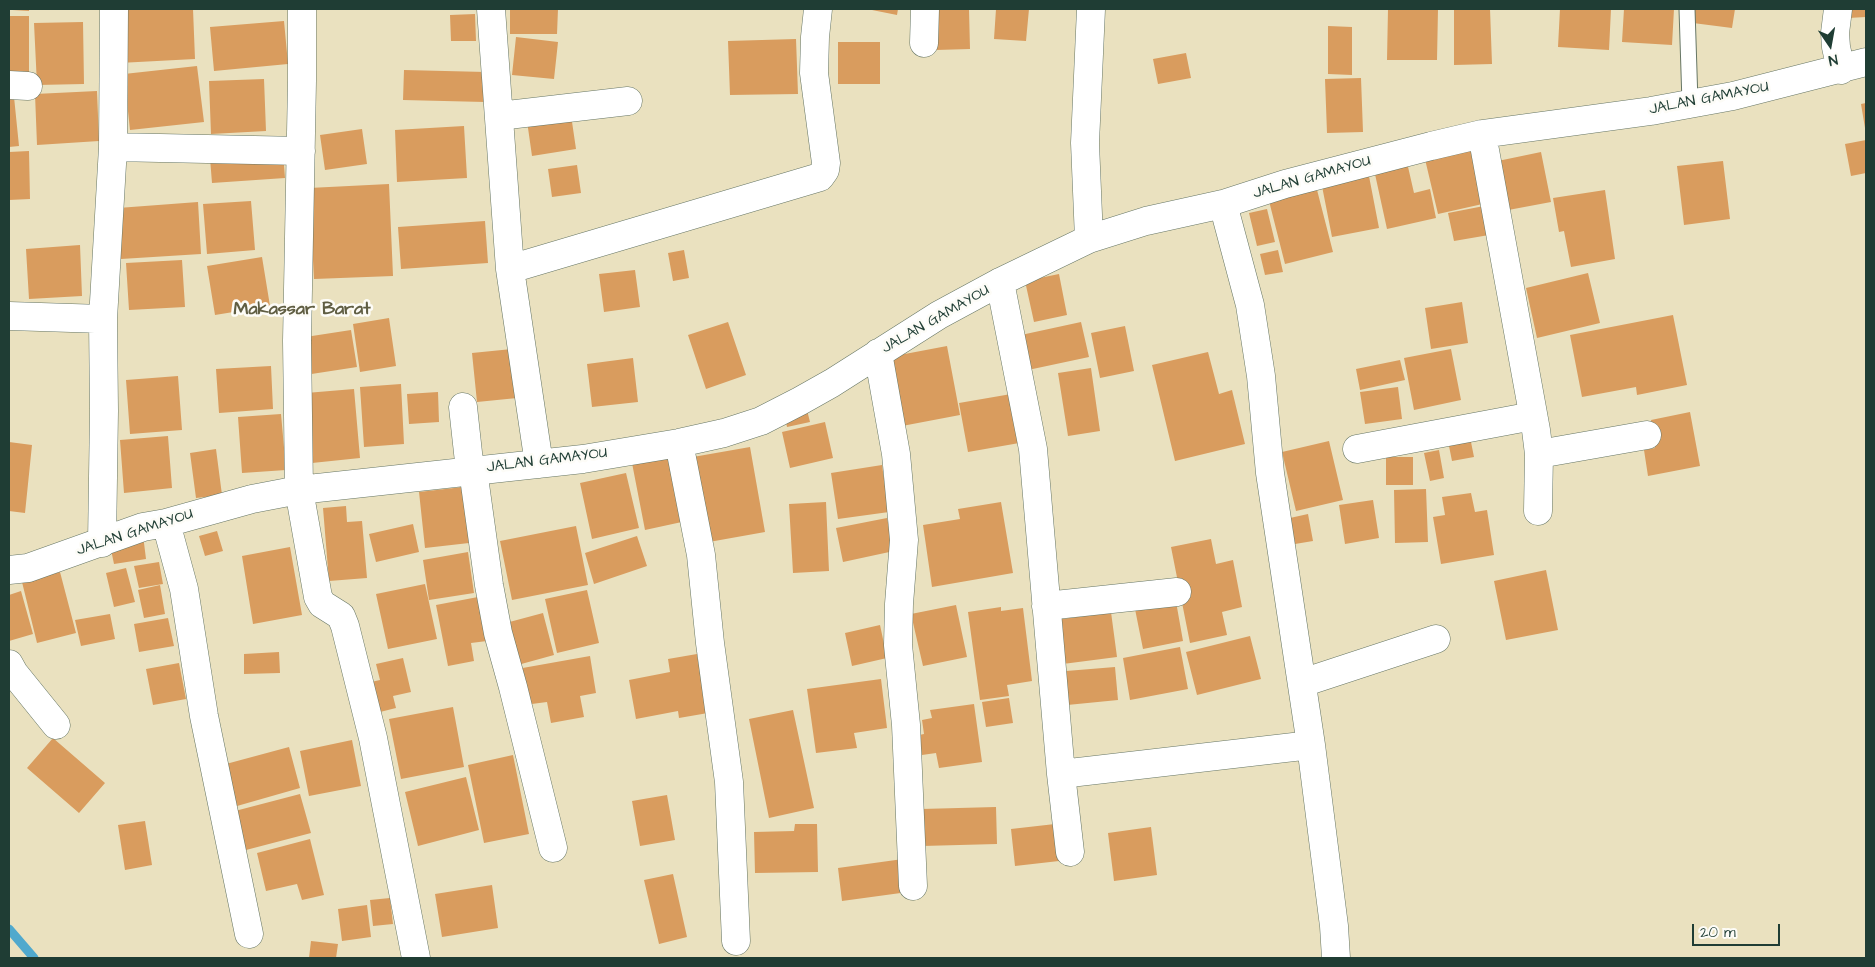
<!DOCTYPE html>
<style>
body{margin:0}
#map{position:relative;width:1875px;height:967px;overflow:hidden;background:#eae1bf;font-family:"Architects Daughter",sans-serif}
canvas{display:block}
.frame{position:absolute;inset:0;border:10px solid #1f3d34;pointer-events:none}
.north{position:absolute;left:1805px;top:20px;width:50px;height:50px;-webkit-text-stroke:4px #fdfcf7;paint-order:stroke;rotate:168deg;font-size:14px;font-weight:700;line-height:20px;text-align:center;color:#1f3d34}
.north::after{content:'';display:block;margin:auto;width:18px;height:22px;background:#1f3d34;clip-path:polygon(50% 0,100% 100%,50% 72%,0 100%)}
.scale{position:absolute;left:1692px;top:924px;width:88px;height:22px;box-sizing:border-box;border:2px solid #1f3d34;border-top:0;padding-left:6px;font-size:15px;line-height:18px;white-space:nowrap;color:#1f3d34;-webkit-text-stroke:4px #fdfcf7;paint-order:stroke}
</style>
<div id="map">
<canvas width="1875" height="967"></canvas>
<div class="frame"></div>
<div class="north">N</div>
<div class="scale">20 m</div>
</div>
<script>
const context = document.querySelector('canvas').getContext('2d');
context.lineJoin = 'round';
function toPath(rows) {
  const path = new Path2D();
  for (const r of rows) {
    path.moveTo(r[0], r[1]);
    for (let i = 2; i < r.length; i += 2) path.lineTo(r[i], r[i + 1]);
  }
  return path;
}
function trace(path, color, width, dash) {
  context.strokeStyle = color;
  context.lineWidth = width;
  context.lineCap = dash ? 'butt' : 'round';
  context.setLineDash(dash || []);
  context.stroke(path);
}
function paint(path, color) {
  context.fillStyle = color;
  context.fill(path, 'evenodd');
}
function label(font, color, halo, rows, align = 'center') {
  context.font = font + ' "Architects Daughter",sans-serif';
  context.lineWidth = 5;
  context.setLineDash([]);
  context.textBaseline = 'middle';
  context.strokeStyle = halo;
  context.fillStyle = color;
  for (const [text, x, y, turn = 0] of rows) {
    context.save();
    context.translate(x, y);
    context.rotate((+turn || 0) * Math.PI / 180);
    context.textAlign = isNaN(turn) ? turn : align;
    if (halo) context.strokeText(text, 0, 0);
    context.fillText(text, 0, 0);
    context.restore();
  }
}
trace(toPath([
 [9,929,34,958]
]), '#50a9cd', 9);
paint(toPath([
 [12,9,29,9,29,11,12,10],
 [116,9,193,9,195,59,119,63],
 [510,9,558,9,557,34,510,34],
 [872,9,898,9,897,15,872,10],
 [935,9,969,9,970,49,936,50],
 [996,9,1029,9,1026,41,994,39],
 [1388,9,1438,9,1437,60,1387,60],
 [1454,9,1490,9,1492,64,1454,65],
 [1560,9,1611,9,1609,50,1558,47],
 [1624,9,1674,9,1672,45,1622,42],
 [1694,9,1735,9,1732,28,1693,23],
 [1848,9,1866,9,1866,17,1848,18],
 [475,14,476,41,451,41,450,15],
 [9,16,29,16,29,79,9,79],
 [284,21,288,64,214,71,210,27],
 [83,22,84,84,37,85,34,23],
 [1328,26,1352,27,1352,75,1328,74],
 [516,37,558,42,554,79,512,75],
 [796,39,798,94,730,95,728,41],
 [838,42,880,42,880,84,838,84],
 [1186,53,1191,78,1158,84,1153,59],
 [197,66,204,122,130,130,124,74],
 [404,70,486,72,485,102,403,100],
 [1361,78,1363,132,1327,133,1325,79],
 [264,79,266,131,211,134,209,81],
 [9,87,13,87,19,146,9,147],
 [97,91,99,141,37,145,35,94],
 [1866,103,1866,128,1865,128,1861,104],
 [571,115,576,149,532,156,527,121],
 [464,126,467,178,397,182,395,130],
 [362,129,367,164,325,170,320,135],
 [1866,140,1866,173,1851,176,1845,144],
 [1473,144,1487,203,1438,214,1424,155],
 [29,151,30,199,9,200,9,152],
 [1541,152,1551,202,1503,211,1493,162],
 [283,153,285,178,212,183,210,158],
 [1406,158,1414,193,1430,189,1436,218,1387,229,1373,165],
 [1723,161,1730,219,1684,225,1677,166],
 [577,165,581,193,552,197,548,169],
 [1368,171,1379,228,1332,237,1321,181],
 [389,184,393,276,314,279,309,188],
 [1316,186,1333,252,1285,264,1268,197],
 [1605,190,1615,259,1571,267,1564,231,1559,232,1553,198],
 [251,201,255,250,207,254,203,204],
 [198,202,201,254,121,259,118,208],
 [1484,206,1489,235,1454,241,1448,213],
 [1267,209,1275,242,1257,246,1249,213],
 [485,221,488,263,401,269,398,227],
 [80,245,82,296,29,299,26,249],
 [684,250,689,278,673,281,668,253],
 [1278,250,1283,272,1265,275,1260,254],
 [262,257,270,306,215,315,207,266],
 [182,260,185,307,129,310,126,263],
 [635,270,640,307,604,312,599,274],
 [1588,273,1600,323,1537,338,1526,288],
 [1059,274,1067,315,1034,322,1025,281],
 [1462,302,1468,343,1431,349,1425,308],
 [1673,315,1687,385,1637,395,1636,387,1582,397,1570,335],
 [389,318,396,366,360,372,353,324],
 [728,322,746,375,706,389,688,335],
 [1081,322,1089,357,1028,370,1021,335],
 [1125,326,1134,371,1100,378,1091,333],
 [351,330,357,367,305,375,299,338],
 [947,346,960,415,902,426,889,357],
 [512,349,517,398,477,402,472,353],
 [1451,349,1461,400,1414,410,1404,358],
 [1208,352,1219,394,1232,390,1245,444,1175,461,1152,365],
 [633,358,638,402,592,407,587,364],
 [1400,360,1405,380,1360,390,1356,369],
 [271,366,273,409,219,413,216,369],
 [1091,368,1100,431,1068,436,1058,373],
 [178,376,182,430,130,434,126,380],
 [401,384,404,444,364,447,360,387],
 [1398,387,1402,419,1365,424,1360,392],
 [354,389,360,458,312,463,306,393],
 [438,392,439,422,409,424,407,394],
 [1017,393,1025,442,968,452,959,403],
 [806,406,810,422,787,427,784,412],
 [1690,412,1700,466,1648,476,1644,450,1655,448,1651,420],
 [281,414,286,470,242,473,238,417],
 [825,422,833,458,790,468,782,432],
 [168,436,172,488,124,493,120,440],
 [1470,437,1474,457,1452,461,1448,441],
 [1329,441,1343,500,1296,511,1282,452],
 [9,442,32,445,25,513,9,511],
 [750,447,765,532,709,542,693,457],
 [216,449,222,495,196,498,190,453],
 [1439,450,1444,478,1430,481,1424,453],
 [678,454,691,520,645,530,632,463],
 [1386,457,1413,457,1413,485,1386,485],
 [882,465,889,512,838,519,831,473],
 [626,473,639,528,592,539,580,483],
 [463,487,469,543,425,548,419,492],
 [1426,489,1428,542,1395,543,1394,490],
 [1471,493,1475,512,1487,510,1494,555,1441,564,1433,517,1445,515,1442,497],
 [1373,500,1379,538,1345,544,1339,505],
 [826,502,829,571,793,573,789,504],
 [1001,502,1013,573,932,587,923,525,960,519,958,509],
 [346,506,347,522,362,521,367,578,329,581,323,508],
 [1308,514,1313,541,1295,544,1290,518],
 [887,518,894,551,843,562,836,528],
 [413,524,419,552,376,562,369,534],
 [576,526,588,585,512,600,500,541],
 [217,531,223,551,205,556,199,536],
 [143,535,146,559,114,564,109,540],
 [637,536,647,566,594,584,585,553],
 [1211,539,1216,564,1233,560,1242,607,1222,612,1227,635,1190,643,1171,547],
 [290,547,302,615,253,624,242,556],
 [468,552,474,593,429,600,423,560],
 [159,562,163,584,139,588,134,566],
 [126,568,135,602,114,607,106,573],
 [1546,570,1558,630,1506,640,1494,581],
 [60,572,76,633,37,643,22,582],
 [425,584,437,639,388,649,376,594],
 [160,585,165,614,144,618,138,590],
 [587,590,599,643,557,653,545,599],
 [21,591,33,634,9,641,9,595],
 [1175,596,1183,641,1143,649,1134,604],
 [478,597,487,641,471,643,474,661,448,666,436,605],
 [956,605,967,657,923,666,911,614],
 [1001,607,1001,611,1023,608,1032,681,1007,685,1009,696,980,700,968,612],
 [1111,612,1117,657,1055,665,1049,621],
 [543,613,554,655,514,666,502,624],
 [110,614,115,639,81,646,75,620],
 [168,618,174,646,139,652,134,624],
 [880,625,887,658,852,666,845,633],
 [1250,636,1261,679,1197,695,1186,652],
 [1180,647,1188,689,1130,700,1123,658],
 [279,652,280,673,244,674,244,654],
 [697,654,708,713,679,718,678,711,636,719,629,680,670,672,668,659],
 [590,656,596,693,580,696,584,717,551,723,547,702,524,705,517,669],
 [403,658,411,692,393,696,396,708,372,714,371,682,380,680,376,664],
 [179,663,186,699,153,705,146,669],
 [1115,667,1118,700,1057,706,1054,672],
 [881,679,887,728,854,733,857,748,816,753,807,689],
 [1009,698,1013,723,986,727,982,702],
 [974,704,982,762,939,768,936,753,922,755,919,735,924,734,922,720,932,718,930,710],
 [453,707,464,767,401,779,389,719],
 [793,710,814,808,769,818,749,719],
 [53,738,105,783,79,813,27,768],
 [352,740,361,786,309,796,300,751],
 [289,747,300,788,237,806,226,764],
 [513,755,529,834,484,843,468,765],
 [466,777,479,830,418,846,405,792],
 [300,794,311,833,246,850,235,811],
 [667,795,675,840,640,846,632,801],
 [996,807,997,844,922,846,921,809],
 [145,821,152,865,125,870,118,825],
 [795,824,817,824,818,872,755,873,754,832,794,831],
 [1055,824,1059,861,1015,866,1011,829],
 [1151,827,1157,875,1114,881,1108,833],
 [310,839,324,895,302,900,297,884,266,891,257,853],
 [903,859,908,892,842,901,838,868],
 [673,874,687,937,659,944,644,880],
 [492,885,498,928,442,937,435,894],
 [390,898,393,924,373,926,370,900],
 [367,905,371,937,342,941,338,909],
 [311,941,338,944,336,958,309,958]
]), '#d99c5e');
const service = toPath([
 [1687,9,1690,103]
]);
const minor = toPath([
 [302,9,302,81,297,341,299,490,318,597,322,604,341,616,345,626,373,738,416,958],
 [491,9,510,269,539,464],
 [1838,9,1835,33,1836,47,1841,70],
 [924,43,925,9],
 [9,85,28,86],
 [499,116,628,101],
 [1482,134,1536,430,1539,454,1538,511],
 [113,147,301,151],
 [1223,204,1250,305,1261,376,1270,473,1311,745,1334,926,1336,958],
 [1089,239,1085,143,1091,9],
 [510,269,820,177,825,170,826,163,814,73,815,37,818,9],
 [1000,282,1033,449,1061,774,1070,852],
 [9,316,103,319,104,411,102,543],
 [103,319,113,147,114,9],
 [878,353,896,454,904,540,899,604,898,645,906,725,913,886],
 [463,407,470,471],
 [679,443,701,555,710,643,729,782,736,941],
 [1357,449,1533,416],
 [1539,454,1647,435],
 [473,470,489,585,498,633,513,687,553,848],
 [166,523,184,589,204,716,249,934],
 [9,570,28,568,143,527,166,523,252,499,299,490,583,459,679,443,724,433,761,421,800,401,832,383,939,315,1000,282,1089,239,1146,221,1223,204,1285,184,1431,146,1482,134,1651,111,1733,96,1866,62],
 [1046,606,1177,592],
 [9,664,14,673,56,725],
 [1302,683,1436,639],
 [1061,774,1311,745]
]);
trace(service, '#667665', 17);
trace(minor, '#667665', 29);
trace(service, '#fff', 15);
trace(minor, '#fff', 28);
label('15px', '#1f3d34', '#fdfcf7', [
 ["JALAN GAMAYOU",1709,99,-11],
 ["JALAN GAMAYOU",1312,178,-16],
 ["JALAN GAMAYOU",936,320,-30],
 ["JALAN GAMAYOU",547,461,-7],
 ["JALAN GAMAYOU",135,533,-18]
]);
label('bold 18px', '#605e43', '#fdfcf7', [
 ["Makassar Barat",302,310]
]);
</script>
